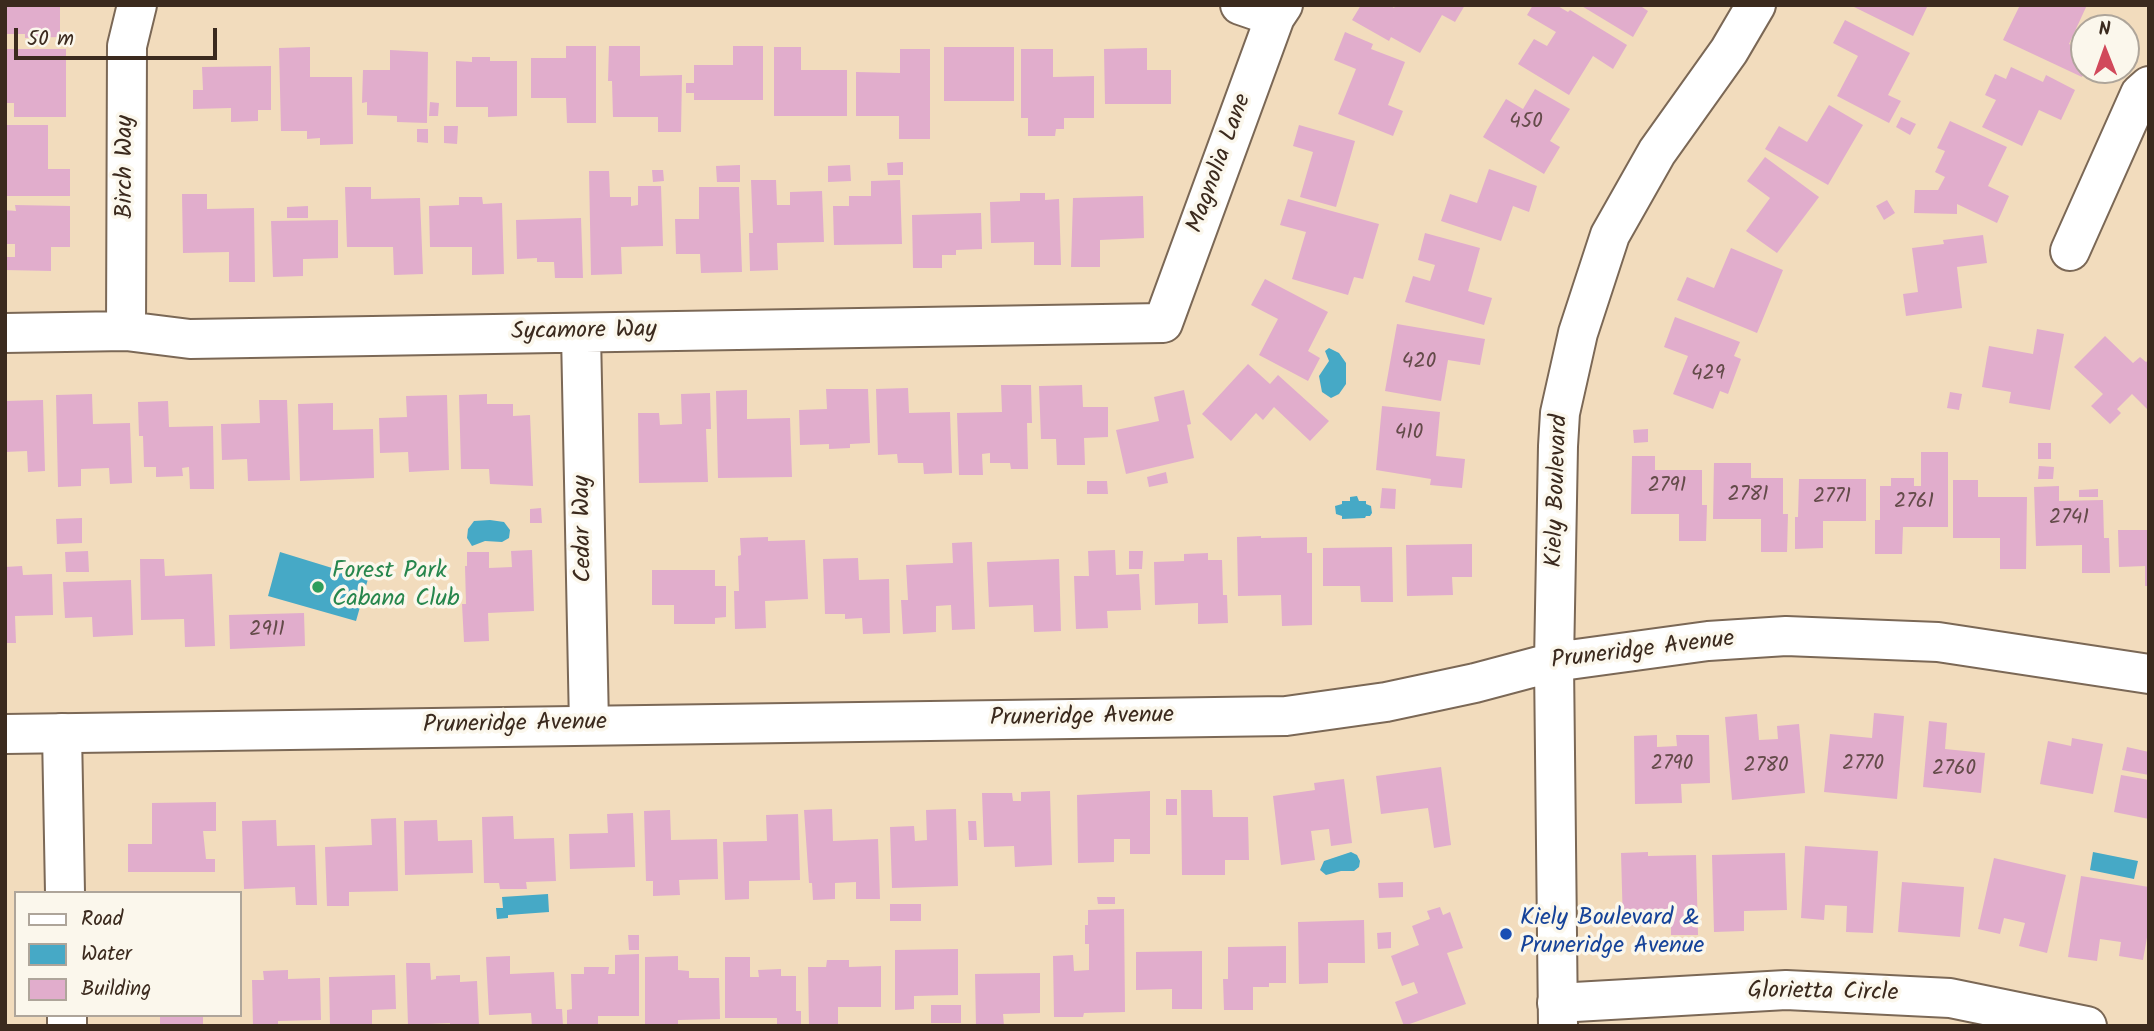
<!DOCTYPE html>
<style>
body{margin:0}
#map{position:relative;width:2154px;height:1031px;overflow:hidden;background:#f2dcbd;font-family:Kalam,sans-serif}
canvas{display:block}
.frame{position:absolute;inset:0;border:7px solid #3b2a1e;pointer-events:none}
.legend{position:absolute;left:14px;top:891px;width:228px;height:126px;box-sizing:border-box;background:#fbf7ec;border:2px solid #aea59a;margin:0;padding:9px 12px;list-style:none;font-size:21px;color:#3b2a1e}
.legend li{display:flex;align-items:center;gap:14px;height:35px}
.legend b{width:35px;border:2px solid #aea59a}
.north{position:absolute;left:2070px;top:14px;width:70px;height:70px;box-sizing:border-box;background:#fbf7ec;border:2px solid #aea59a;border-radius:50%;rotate:359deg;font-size:19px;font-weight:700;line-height:28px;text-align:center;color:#3b2a1e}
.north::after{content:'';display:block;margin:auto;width:24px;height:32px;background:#d1495b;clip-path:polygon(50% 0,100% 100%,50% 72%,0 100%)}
.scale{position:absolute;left:14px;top:28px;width:203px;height:32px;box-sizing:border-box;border:4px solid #3b2a1e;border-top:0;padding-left:9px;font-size:21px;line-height:24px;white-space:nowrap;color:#3b2a1e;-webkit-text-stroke:5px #fbf7ec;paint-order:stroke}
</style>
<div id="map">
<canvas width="2154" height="1031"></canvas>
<div class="frame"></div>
<ul class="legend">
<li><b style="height:9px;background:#fff"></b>Road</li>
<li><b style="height:19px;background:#46a9c6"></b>Water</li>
<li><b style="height:19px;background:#e1adcc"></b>Building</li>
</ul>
<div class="north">N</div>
<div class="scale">50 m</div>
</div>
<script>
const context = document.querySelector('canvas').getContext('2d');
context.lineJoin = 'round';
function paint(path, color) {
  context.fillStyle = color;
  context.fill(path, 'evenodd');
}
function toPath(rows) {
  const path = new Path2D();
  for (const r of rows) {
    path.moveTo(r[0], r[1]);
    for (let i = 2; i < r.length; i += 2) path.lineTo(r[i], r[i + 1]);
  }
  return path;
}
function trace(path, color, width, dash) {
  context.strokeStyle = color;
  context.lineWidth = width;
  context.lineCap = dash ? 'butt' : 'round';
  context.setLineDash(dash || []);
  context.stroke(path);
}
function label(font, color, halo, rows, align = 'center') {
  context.font = font + ' Kalam,sans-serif';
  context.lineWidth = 7;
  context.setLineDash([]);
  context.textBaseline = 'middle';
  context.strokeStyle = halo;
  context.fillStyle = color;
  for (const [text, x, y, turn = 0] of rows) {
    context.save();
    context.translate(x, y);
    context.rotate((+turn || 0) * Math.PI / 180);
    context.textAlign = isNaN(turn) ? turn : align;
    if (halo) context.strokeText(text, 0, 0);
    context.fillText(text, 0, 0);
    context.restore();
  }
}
paint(toPath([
 [1329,348,1339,353,1346,363,1346,384,1339,394,1331,398,1322,392,1319,376,1329,361,1325,351],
 [1357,496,1359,501,1366,501,1366,504,1371,506,1372,513,1370,516,1366,516,1365,518,1342,519,1342,516,1336,514,1335,506,1342,504,1342,501,1350,501,1350,497],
 [490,520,504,522,510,530,509,538,502,542,485,541,472,546,467,538,468,529,474,521],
 [280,552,368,579,356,621,268,596],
 [1351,852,1357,855,1360,861,1359,867,1354,871,1341,871,1326,875,1320,870,1324,861],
 [2093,852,2138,861,2134,879,2090,870],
 [548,894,549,912,508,915,508,918,497,919,496,908,503,908,502,897]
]), '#46a9c6');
paint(toPath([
 [5,5,60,7,60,37,25,38,25,34,5,34],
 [1361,5,1390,5,1394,8,1396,5,1465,5,1455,22,1442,15,1420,53,1391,37,1389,41,1352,20],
 [1533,5,1556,5,1568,12,1570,10,1627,45,1613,69,1593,56,1569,95,1518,64,1534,39,1547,46,1556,32,1527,15],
 [1580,5,1639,5,1648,11,1633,37],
 [1850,5,1928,5,1913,36],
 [2020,5,2087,5,2069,44,2084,51,2085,70,2082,77,2003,40],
 [1845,20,1910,53,1888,95,1901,101,1889,123,1837,96,1858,56,1833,43],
 [1345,32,1373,44,1371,49,1405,62,1388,105,1403,111,1393,136,1338,114,1356,69,1334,60],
 [566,46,596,46,596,123,567,123,566,98,531,98,531,58,566,58],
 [609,46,640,46,640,76,682,75,681,132,658,132,658,117,613,117,612,81,608,81],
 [733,46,763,46,763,100,694,100,694,93,686,93,686,83,694,83,694,65,733,65],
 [310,47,310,77,352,77,353,144,320,145,320,138,307,139,307,131,281,131,279,48],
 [774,47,801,47,801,70,847,70,847,116,774,116],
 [944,47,1014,47,1014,101,944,101],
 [1147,48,1147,70,1171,70,1171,104,1105,104,1104,49],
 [5,49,66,49,66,117,14,117,14,103,5,103],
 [900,49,930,49,930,139,899,139,899,116,856,116,856,72,900,73],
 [1021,49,1053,49,1053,77,1094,76,1094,118,1064,118,1064,129,1056,129,1055,136,1028,136,1028,118,1021,118],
 [390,50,428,52,427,123,397,122,397,116,367,115,367,102,362,103,363,70,390,70],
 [472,57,490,57,490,61,517,61,517,116,488,117,488,107,456,107,456,61,472,62],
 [271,66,271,110,258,110,258,121,231,122,231,108,193,109,193,90,203,90,202,67],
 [2011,67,2043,82,2046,75,2075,90,2061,120,2039,110,2022,146,1982,127,1996,100,1985,95,1995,74,2006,79],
 [1535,89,1570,109,1550,141,1560,147,1544,174,1483,137,1506,99,1523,109],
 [430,102,439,103,438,116,429,116],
 [1829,105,1863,125,1828,185,1765,149,1779,126,1807,142],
 [1901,117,1916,124,1910,135,1896,127],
 [1950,121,2007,147,1988,186,2009,196,1997,223,1957,204,1957,214,1914,213,1915,190,1938,190,1945,177,1935,172,1945,151,1937,148],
 [5,125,48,125,48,169,70,169,70,196,5,196],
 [1299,125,1355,141,1336,207,1300,197,1313,152,1293,146],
 [444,126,458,126,457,144,444,143],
 [417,129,428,129,428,143,417,142],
 [1765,157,1819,197,1777,253,1746,231,1770,198,1747,181],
 [903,162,903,175,888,175,887,163],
 [740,165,740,182,717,182,716,166],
 [850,165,851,181,828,182,828,166],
 [1489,169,1537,186,1529,212,1513,206,1501,241,1441,221,1450,194,1477,203],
 [652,170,663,170,664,181,653,182],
 [589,171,609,171,610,197,631,197,631,206,638,205,638,186,661,186,663,246,621,247,622,274,591,275],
 [751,180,776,180,777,205,790,205,790,192,822,191,824,242,777,243,778,270,750,271,749,233,753,233],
 [900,180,902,244,834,245,833,206,849,206,849,196,871,196,871,181],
 [345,187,371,187,371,199,420,198,423,274,394,275,393,247,347,247],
 [699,187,739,187,742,272,701,273,700,254,676,254,675,219,699,219],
 [1020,193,1045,193,1045,200,1059,199,1061,265,1034,265,1034,242,991,243,990,202,1020,201],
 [182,194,207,194,207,209,254,208,255,282,229,282,229,252,183,253],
 [1143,196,1144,238,1100,240,1100,267,1071,267,1073,198],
 [459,197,482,197,483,204,502,203,504,274,472,275,472,247,430,247,429,206,459,205],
 [1288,199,1379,224,1363,279,1354,277,1348,295,1292,279,1306,232,1280,225],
 [1887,200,1895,213,1884,220,1876,206],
 [15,205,70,206,70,247,51,247,51,271,5,270,5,257,15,257,15,244,5,244,5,210,16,211],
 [308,206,308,218,287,218,287,207],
 [981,213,982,249,956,250,956,255,942,255,942,268,913,268,912,215],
 [581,218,583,278,555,278,554,262,537,262,537,258,517,259,516,220],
 [338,220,338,258,303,259,303,276,273,277,271,221],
 [1425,233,1480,248,1468,291,1492,298,1484,325,1405,302,1413,276,1430,281,1435,265,1418,260],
 [1983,235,1987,263,1957,267,1962,308,1906,316,1903,294,1918,292,1912,248,1944,244,1943,240],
 [1731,248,1783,270,1757,333,1677,300,1687,277,1714,288],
 [1265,279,1328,312,1308,351,1320,358,1308,381,1259,355,1278,319,1251,305],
 [1675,317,1740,342,1734,356,1741,359,1728,394,1720,391,1713,409,1673,394,1688,356,1664,347],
 [1397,324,1485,339,1480,365,1448,360,1441,401,1385,391],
 [2037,329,2064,334,2050,410,2009,403,2011,392,1982,387,1989,346,2033,354],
 [2105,336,2133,363,2140,357,2146,362,2149,360,2149,411,2132,394,2117,409,2121,413,2110,424,2091,406,2103,394,2074,367],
 [1248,364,1270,384,1278,375,1329,421,1310,441,1274,407,1263,420,1256,413,1231,441,1202,414],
 [1001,385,1031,385,1032,423,1027,423,1028,469,1011,469,1010,463,990,463,990,453,982,454,983,475,959,475,957,413,1002,412],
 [1082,385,1083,407,1108,407,1108,437,1084,438,1085,465,1057,465,1056,439,1041,439,1039,386],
 [908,388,909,413,950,412,952,473,924,474,923,463,898,463,897,454,878,455,876,389],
 [826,389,868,389,870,443,850,444,850,448,829,449,829,444,800,445,799,410,827,409],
 [747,390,747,419,790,418,792,477,718,478,716,391],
 [1184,390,1191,424,1187,425,1194,458,1126,474,1116,430,1159,421,1154,397],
 [1950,392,1962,394,1959,410,1947,408],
 [710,393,711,429,706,429,708,482,639,483,638,413,659,413,660,425,682,424,681,394],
 [92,394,93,424,130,423,132,483,110,484,109,468,81,469,81,486,58,487,56,395],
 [487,394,487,404,513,404,513,416,530,415,533,486,490,484,489,469,461,469,459,395],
 [447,395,449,470,409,472,408,452,380,453,379,418,407,417,406,396],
 [43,400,45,471,28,472,27,451,5,452,5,401],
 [259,400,287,400,290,480,248,481,247,459,222,460,221,424,260,423],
 [168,401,169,427,213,426,214,489,190,489,189,467,182,468,183,476,156,477,156,467,144,467,143,436,139,436,138,402],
 [333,403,333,430,373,429,374,478,300,481,298,404],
 [1382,406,1440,412,1436,456,1465,459,1462,488,1430,485,1431,479,1376,470],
 [1648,429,1648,442,1634,443,1633,430],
 [2038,443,2051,443,2051,459,2038,459],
 [1921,452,1948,452,1948,527,1903,527,1902,554,1875,554,1875,520,1880,520,1880,486,1891,486,1891,478,1914,478,1914,486,1921,486],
 [1632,456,1655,456,1655,470,1702,470,1702,505,1707,505,1706,541,1679,541,1679,514,1631,514],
 [1714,463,1751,463,1751,478,1783,478,1783,514,1788,514,1787,552,1761,552,1761,519,1713,519],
 [2039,466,2054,467,2053,479,2038,479],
 [1166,472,1168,483,1149,487,1147,477],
 [1799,479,1866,479,1866,521,1823,521,1823,548,1795,549,1795,517,1798,517],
 [1953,480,1978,480,1978,497,2027,497,2026,569,2000,569,2000,538,1953,538],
 [1087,481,1107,481,1108,494,1087,494],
 [2059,486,2059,501,2103,500,2104,538,2109,538,2110,573,2082,573,2082,545,2036,546,2034,487],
 [1382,488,1396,489,1395,509,1380,508],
 [2098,489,2098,497,2079,497,2079,490],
 [541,508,542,523,530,523,530,509],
 [82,518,82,543,57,544,56,519],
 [2118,530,2149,530,2149,586,2145,586,2145,566,2119,567],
 [1261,536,1261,538,1307,537,1307,553,1312,553,1312,625,1282,626,1281,595,1238,596,1237,537],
 [768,537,768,541,805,540,808,599,765,601,766,628,735,629,734,591,739,591,738,556,741,555,740,538],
 [972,542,975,629,952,630,951,605,936,606,936,632,903,634,901,600,908,600,906,565,953,563,952,543],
 [1472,544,1472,577,1452,577,1453,595,1407,596,1406,545],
 [1392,547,1393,602,1361,602,1360,586,1323,586,1323,548],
 [532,550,534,611,488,613,489,641,464,642,462,604,466,604,465,566,467,566,467,552,489,552,489,568,512,567,511,551],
 [1115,550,1116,575,1139,574,1141,610,1107,611,1108,628,1076,629,1074,576,1089,576,1088,551],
 [88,551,89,572,66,572,65,552],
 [1129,551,1143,551,1142,569,1129,569],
 [1208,553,1208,560,1222,560,1223,595,1227,595,1228,623,1198,624,1198,603,1155,605,1154,562,1184,561,1184,554],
 [858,558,859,580,889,579,890,633,863,634,862,618,845,619,845,614,825,614,823,559],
 [140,559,164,559,165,576,212,574,215,646,185,647,184,619,141,620],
 [1059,559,1061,631,1034,632,1033,605,989,607,987,562],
 [22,566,23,575,52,574,53,615,15,616,16,643,5,643,5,567],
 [652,570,715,570,715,586,726,586,726,617,715,618,715,624,674,624,674,605,652,605],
 [131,580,133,635,93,637,92,617,65,618,63,582],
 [304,613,305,646,230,649,229,615],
 [1874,713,1904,716,1897,799,1824,792,1830,734,1872,738],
 [1757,714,1759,740,1778,739,1777,726,1799,724,1805,793,1732,800,1725,717],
 [1929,721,1947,723,1945,749,1985,753,1981,793,1923,787],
 [1657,735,1657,747,1677,746,1676,735,1709,735,1710,783,1681,784,1682,803,1635,804,1634,736],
 [2072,738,2103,744,2093,794,2040,784,2048,741,2071,746],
 [2127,747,2149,752,2149,775,2122,770],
 [1441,767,1451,845,1434,848,1428,808,1381,814,1376,776],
 [2121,775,2149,780,2149,819,2114,812],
 [1344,779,1352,843,1331,846,1329,829,1311,831,1315,860,1281,865,1273,796,1315,790,1314,783],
 [1181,790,1212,790,1213,817,1248,817,1249,860,1225,860,1225,875,1182,875],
 [1050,791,1052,865,1015,867,1014,846,984,847,982,793,1012,793,1013,801,1021,801,1021,792],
 [1150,791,1150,854,1130,854,1130,839,1114,839,1114,862,1078,863,1077,795],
 [1166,799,1177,799,1177,815,1166,815],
 [216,802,216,831,203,831,206,859,215,859,215,872,128,872,128,844,152,844,152,803],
 [832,809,833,841,878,839,880,899,856,899,856,882,835,883,835,899,813,900,812,883,809,883,804,810],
 [956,809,958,886,892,888,890,827,914,826,915,841,927,840,926,810],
 [670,810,671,840,717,839,718,879,679,880,680,895,653,896,653,881,646,881,644,811],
 [633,813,635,867,570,869,569,834,608,833,607,814],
 [798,814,800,880,749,881,749,899,725,900,723,842,767,841,766,815],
 [513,816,514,839,554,838,556,881,526,882,527,889,500,889,499,883,484,883,482,817],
 [396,818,398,891,349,892,349,906,327,906,325,847,372,845,371,819],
 [276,820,277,846,315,845,317,905,296,905,295,887,244,889,242,821],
 [437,820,438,841,472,840,473,873,405,875,404,821],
 [968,821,976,821,977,840,969,840],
 [1805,846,1878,851,1873,933,1846,932,1847,906,1825,905,1824,920,1801,918],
 [1648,852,1648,856,1696,855,1698,935,1671,935,1671,909,1649,910,1649,925,1623,926,1621,853],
 [1785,853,1787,910,1744,911,1744,931,1714,932,1712,855],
 [1994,858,2066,875,2047,953,2019,946,2025,923,2004,918,2000,934,1978,929],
 [2081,876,2149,887,2149,926,2143,960,2119,956,2121,942,2100,939,2097,961,2068,957],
 [1403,882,1403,897,1379,898,1378,883],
 [1902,882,1964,887,1960,937,1898,932],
 [1097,897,1115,897,1115,904,1098,904],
 [890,904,921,904,921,921,890,921],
 [1440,907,1443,915,1450,912,1463,948,1447,953,1466,1004,1404,1026,1395,1002,1418,993,1414,982,1402,986,1391,956,1419,945,1412,926,1430,919,1427,911],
 [1124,909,1125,1012,1084,1013,1083,1017,1054,1017,1053,956,1073,955,1074,971,1089,970,1089,944,1085,944,1085,925,1088,925,1088,910],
 [1364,920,1365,963,1328,963,1328,983,1299,984,1298,922],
 [1391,932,1391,948,1378,949,1377,933],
 [628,935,639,935,639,950,629,950],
 [1286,946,1286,983,1269,983,1269,987,1253,987,1253,1010,1224,1010,1223,979,1228,979,1228,947],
 [958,949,958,995,914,996,914,1009,895,1010,895,950],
 [1202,951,1202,1009,1172,1009,1172,989,1136,990,1136,952],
 [639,954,639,1016,598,1016,598,1026,567,1026,567,1010,572,1009,571,974,584,974,584,967,609,967,608,974,615,974,615,955],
 [510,956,510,974,554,972,556,1009,562,1009,563,1026,532,1026,531,1013,489,1015,486,957],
 [678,956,678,970,689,971,689,978,719,978,720,1019,678,1020,678,1026,645,1026,645,957],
 [725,957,750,957,750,977,759,977,758,970,781,969,781,976,796,976,796,1011,801,1011,801,1026,777,1026,777,1018,725,1018],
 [827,960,849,960,849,967,881,966,881,1007,838,1007,838,1026,809,1026,808,967,826,967],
 [406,963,430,963,431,980,436,979,436,976,460,975,460,982,477,981,479,1026,450,1026,450,1023,408,1025],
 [288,970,288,979,320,978,321,1020,278,1021,278,1026,253,1026,252,980,264,980,263,971],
 [1040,973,1040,1013,1003,1014,1004,1026,976,1026,975,974],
 [395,975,396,1009,372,1010,372,1026,330,1026,329,977],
 [931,1005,961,1005,961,1023,931,1023],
 [160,1015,203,1015,203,1026,160,1026]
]), '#e1adcc');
const minor = toPath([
 [1240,5,1275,17],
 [2070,251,2140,94,2149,86],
 [126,331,127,46,137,5],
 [5,333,126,331,190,339,1163,323,1275,17,1283,5],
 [581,334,589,725],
 [62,733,65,893],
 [1557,1003,1786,990,1950,998,2087,1026],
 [67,1015,67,1026]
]);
const major = toPath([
 [5,734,1286,716,1386,702,1475,683,1554,662,1708,641,1786,636,1938,642,2149,674],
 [1558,1026,1554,662,1558,446,1560,413,1578,333,1610,235,1657,152,1729,51,1756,5]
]);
trace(minor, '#7b6856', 42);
trace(major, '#7b6856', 42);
trace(minor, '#fff', 38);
trace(major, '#fff', 38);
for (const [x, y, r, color] of [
 [318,587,7,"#2e9e5b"],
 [1506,934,7,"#1a4fb4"]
]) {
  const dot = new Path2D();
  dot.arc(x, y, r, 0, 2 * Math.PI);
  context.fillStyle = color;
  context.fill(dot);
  trace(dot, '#fbf7ec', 2.5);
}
label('21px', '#644b4a', null, [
 ["450",1526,123],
 ["420",1419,363],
 ["429",1708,375],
 ["410",1409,434],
 ["2791",1667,487],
 ["2781",1748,496],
 ["2771",1832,498],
 ["2761",1914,503],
 ["2741",2069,519],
 ["2911",267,631],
 ["2790",1672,765],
 ["2770",1863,765],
 ["2780",1766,767],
 ["2760",1954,770]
]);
label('24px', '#3b2a1e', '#fbf7ec', [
 ["Magnolia Lane",1221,164,-70],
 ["Birch Way",127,167,-90],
 ["Sycamore Way",584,333,-1],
 ["Kiely Boulevard",1559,491,-88],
 ["Cedar Way",585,529,-91],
 ["Pruneridge Avenue",1643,652,-7],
 ["Pruneridge Avenue",1082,719,-1],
 ["Pruneridge Avenue",515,726,-1],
 ["Glorietta Circle",1823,994,1]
]);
label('24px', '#27864d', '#fbf7ec', [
 ["Forest Park",332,573],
 ["Cabana Club",332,601]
], 'left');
label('24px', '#164399', '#fbf7ec', [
 ["Kiely Boulevard &",1520,920],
 ["Pruneridge Avenue",1520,948]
], 'left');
</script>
